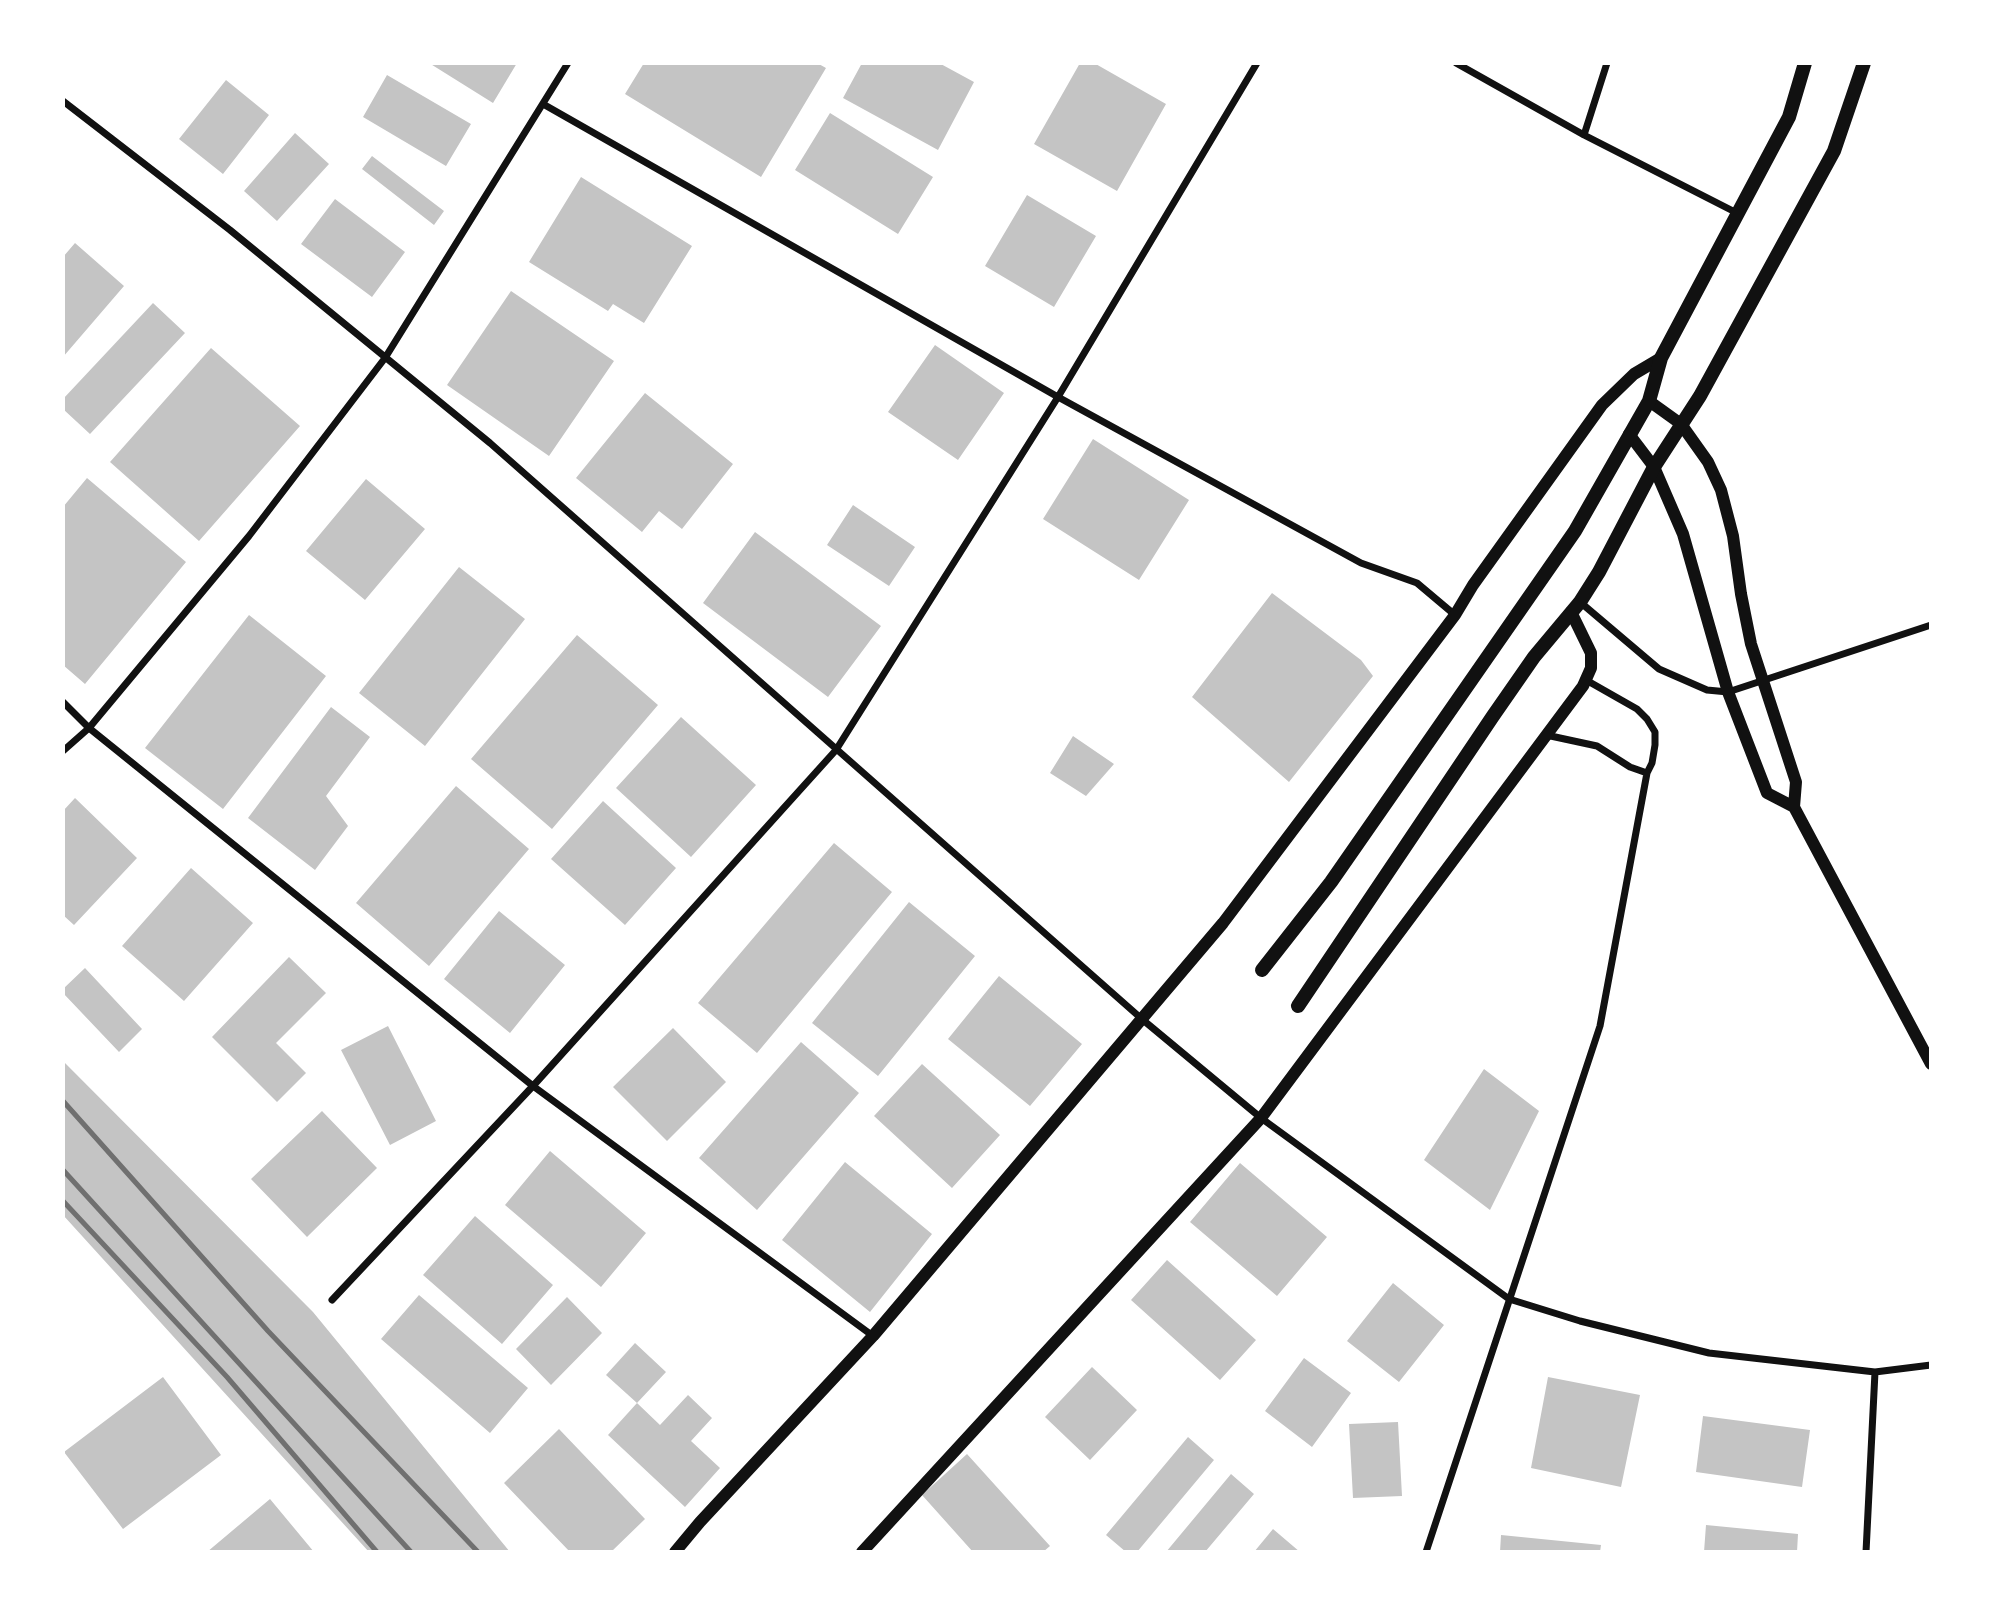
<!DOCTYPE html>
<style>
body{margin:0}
#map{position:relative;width:1994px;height:1615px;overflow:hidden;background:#fff;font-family:Arial,sans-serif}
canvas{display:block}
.frame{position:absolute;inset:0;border:65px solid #fff;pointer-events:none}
</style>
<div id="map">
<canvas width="1994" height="1615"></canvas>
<div class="frame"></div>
</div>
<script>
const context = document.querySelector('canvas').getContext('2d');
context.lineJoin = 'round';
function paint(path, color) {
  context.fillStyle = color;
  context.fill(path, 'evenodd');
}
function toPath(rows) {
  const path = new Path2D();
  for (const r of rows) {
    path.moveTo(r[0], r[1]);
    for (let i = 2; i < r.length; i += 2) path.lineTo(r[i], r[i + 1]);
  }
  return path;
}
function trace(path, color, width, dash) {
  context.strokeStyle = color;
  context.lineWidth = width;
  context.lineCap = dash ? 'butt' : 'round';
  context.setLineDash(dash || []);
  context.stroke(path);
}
paint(toPath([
 [429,63,517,63,493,103],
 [644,63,817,63,826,68,761,177,625,94],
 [862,63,939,63,974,82,938,150,843,98],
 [1080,63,1094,63,1166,104,1117,191,1034,144],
 [387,75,471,124,446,166,363,117],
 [226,80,269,115,223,174,179,139],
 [830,113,933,177,898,234,795,170],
 [295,133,329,164,277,221,244,191],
 [372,156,444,211,434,225,362,169],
 [581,177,692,246,644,323,613,304,608,311,529,262],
 [1027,195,1096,236,1054,307,985,266],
 [335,199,405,252,372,297,301,244],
 [75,243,124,286,63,357,63,257],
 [511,291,614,361,549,456,447,385],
 [153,303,185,333,90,434,63,409,63,399],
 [935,345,1004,393,958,460,888,412],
 [211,348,300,426,199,541,110,462],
 [645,393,733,464,682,529,659,511,642,532,576,478],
 [1093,439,1189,500,1139,580,1043,519],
 [87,478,186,562,85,684,63,665,63,507],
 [366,479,425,529,365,600,306,551],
 [853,505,915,547,889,586,827,545],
 [755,532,881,626,828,697,703,603],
 [459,567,525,619,425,746,359,693],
 [1272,593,1361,660,1373,676,1289,782,1192,697],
 [249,615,326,676,223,809,145,748],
 [577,635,658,705,552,829,471,759],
 [331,707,370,737,326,796,348,826,315,870,248,818],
 [681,717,756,785,691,857,616,788],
 [1073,736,1114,764,1086,796,1050,773],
 [456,786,529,849,429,966,356,903],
 [75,798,137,858,74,925,63,915,63,811],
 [603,801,676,868,625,925,551,859],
 [834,843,892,892,757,1053,698,1003],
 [191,868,253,923,184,1001,122,946],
 [909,902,975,956,878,1076,812,1023],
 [499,911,565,965,510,1033,444,979],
 [289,957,326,993,276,1043,306,1073,277,1102,212,1037],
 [85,968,142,1029,119,1052,63,993,63,989],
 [999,976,1082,1044,1030,1106,948,1039],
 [388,1026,436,1121,390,1145,341,1050],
 [673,1028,726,1082,667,1141,613,1087],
 [801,1042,859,1093,757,1210,699,1158],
 [63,1061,313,1312,510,1552,369,1552,63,1215],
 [922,1064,1000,1135,952,1188,874,1116],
 [1484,1069,1539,1111,1490,1210,1424,1160],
 [322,1111,377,1168,307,1237,251,1179],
 [550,1151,646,1233,601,1287,505,1205],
 [845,1162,932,1234,870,1312,782,1240],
 [1240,1163,1327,1237,1277,1296,1190,1222],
 [475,1216,553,1285,502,1344,423,1275],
 [1167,1260,1256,1340,1220,1380,1131,1300],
 [1393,1283,1444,1325,1399,1382,1347,1341],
 [419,1295,528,1388,490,1433,381,1339],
 [567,1297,602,1333,551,1385,516,1349],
 [635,1343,666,1372,637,1403,606,1375],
 [1304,1358,1351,1393,1312,1447,1265,1411],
 [1092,1367,1137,1410,1090,1460,1045,1417],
 [163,1377,221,1455,123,1529,64,1452],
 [1548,1377,1640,1395,1621,1487,1531,1468],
 [688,1395,712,1418,691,1441,720,1468,685,1507,608,1435,637,1403,660,1425],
 [1703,1416,1810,1430,1802,1487,1696,1472],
 [1398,1422,1402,1496,1353,1498,1349,1424],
 [559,1429,645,1519,611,1552,570,1552,504,1483],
 [1188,1437,1214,1460,1137,1552,1126,1552,1106,1535],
 [967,1454,1050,1546,1043,1552,973,1552,922,1495],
 [1231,1474,1254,1494,1205,1552,1166,1552],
 [270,1499,314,1552,207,1552],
 [1706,1525,1798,1534,1797,1552,1704,1552],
 [1273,1529,1300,1552,1254,1552],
 [1501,1535,1601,1545,1600,1552,1500,1552]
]), '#c4c4c4');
trace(toPath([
 [1456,63,1584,135,1737,213],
 [63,101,230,230,490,443,1143,1020,1261,1118,1509,1299,1580,1321,1709,1353,1875,1372],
 [543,104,1058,397,1361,563,1417,583,1455,615],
 [1584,135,1607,63],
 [1580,602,1659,669,1707,690,1728,692,1931,625],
 [63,702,89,728,533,1086,873,1336],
 [1546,735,1597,746,1630,767,1647,773,1652,763,1655,745,1655,732,1647,719,1637,709,1586,680],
 [63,751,89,728,249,536,385,358,568,63],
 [332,1300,533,1086,836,750,1058,397,1257,63],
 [1426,1552,1600,1026,1647,773],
 [1866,1552,1875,1372,1931,1365]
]), '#111', 7);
trace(toPath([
 [1649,401,1681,424,1708,462,1721,490,1733,536,1741,594,1751,644,1796,782,1794,807,1931,1064],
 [1629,434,1654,467,1683,534,1728,692,1767,793,1794,807],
 [675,1552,700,1522,873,1336,1223,923,1455,615,1473,585,1602,405,1634,374,1661,358],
 [862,1552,1261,1118,1583,686,1591,668,1591,653,1571,612]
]), '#111', 12);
trace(toPath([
 [1262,970,1331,882,1575,531,1649,401,1661,358,1789,117,1805,63],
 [1298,1006,1493,716,1534,657,1580,602,1599,572,1654,467,1700,396,1834,151,1864,63]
]), '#111', 14);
trace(toPath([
 [63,1101,268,1331,478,1552],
 [63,1170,411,1552],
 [63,1201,227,1377,377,1552]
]), '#707070', 5);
</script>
